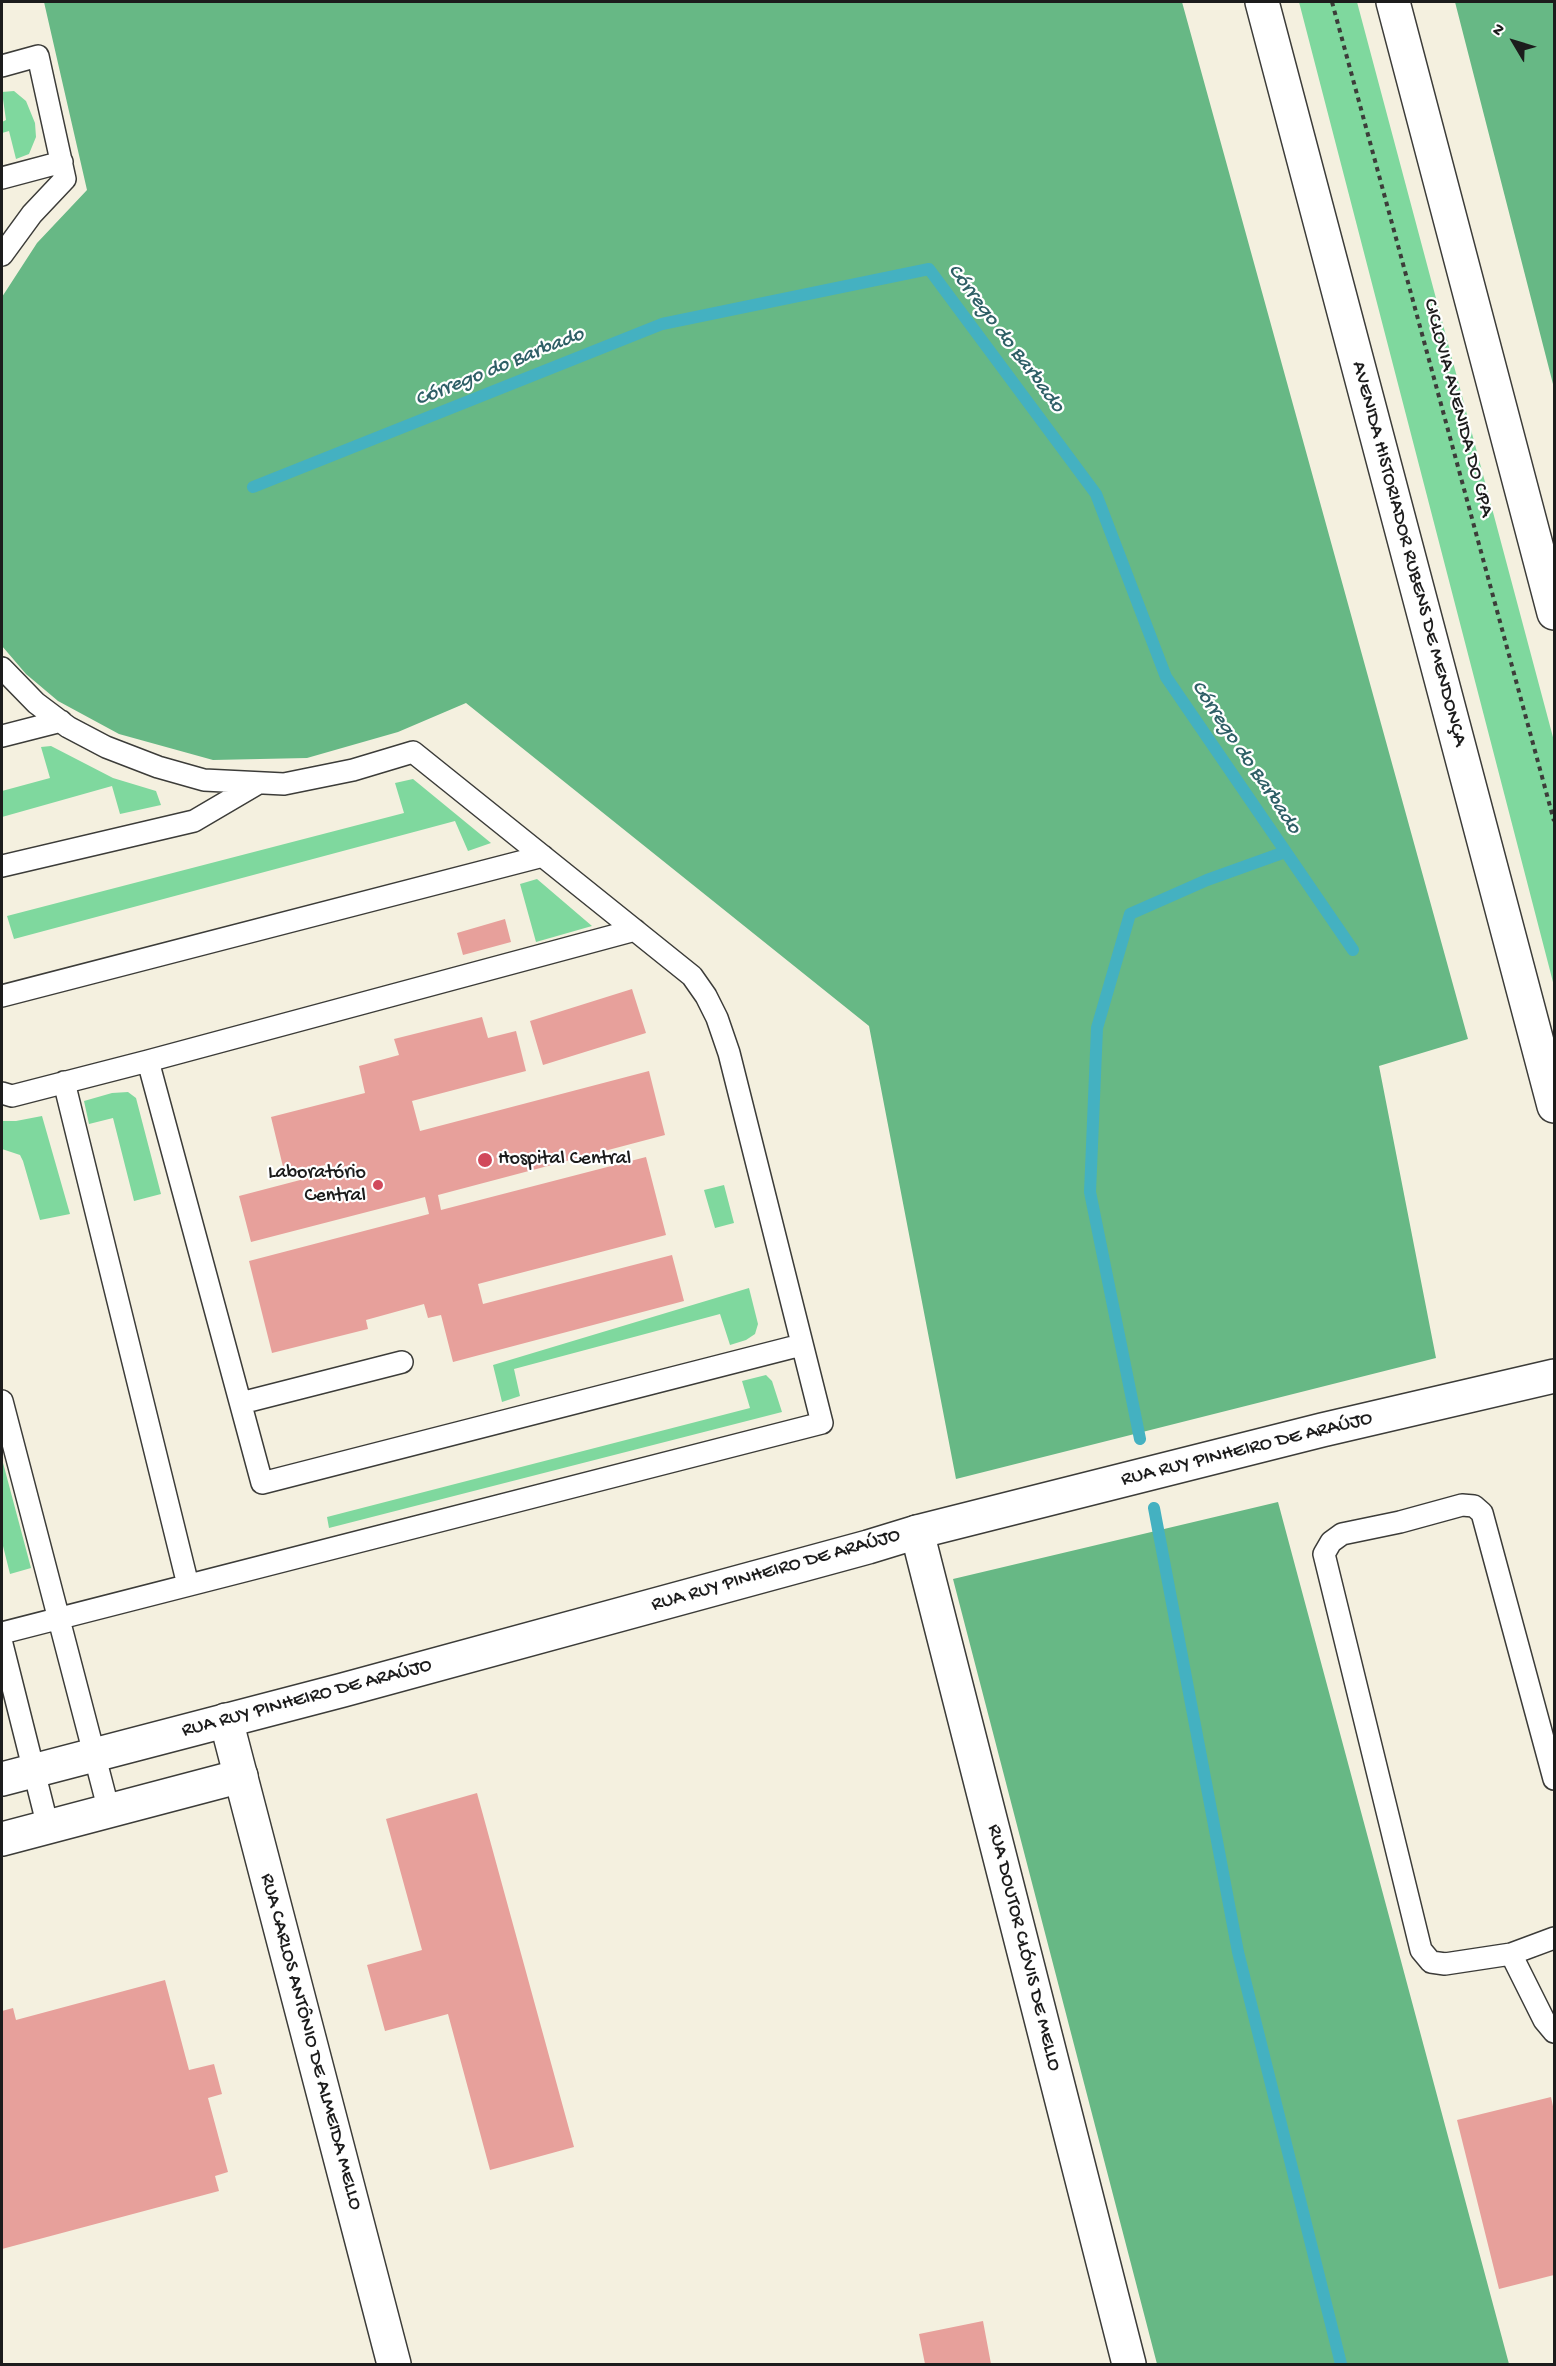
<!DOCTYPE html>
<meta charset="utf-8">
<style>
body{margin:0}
#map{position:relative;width:1556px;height:2366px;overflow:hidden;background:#f4f0df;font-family:"Gochi Hand",sans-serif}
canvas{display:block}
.frame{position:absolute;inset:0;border:3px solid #1c1c1c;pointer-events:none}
.north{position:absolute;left:1484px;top:12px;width:60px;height:60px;-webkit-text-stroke:4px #fff;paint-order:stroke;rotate:308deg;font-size:16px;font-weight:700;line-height:24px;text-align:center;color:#1c1c1c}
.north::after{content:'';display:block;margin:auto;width:21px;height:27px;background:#1c1c1c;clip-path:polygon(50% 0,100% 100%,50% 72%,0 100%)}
</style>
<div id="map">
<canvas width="1556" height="2366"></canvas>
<div class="frame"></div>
<div class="north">N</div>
</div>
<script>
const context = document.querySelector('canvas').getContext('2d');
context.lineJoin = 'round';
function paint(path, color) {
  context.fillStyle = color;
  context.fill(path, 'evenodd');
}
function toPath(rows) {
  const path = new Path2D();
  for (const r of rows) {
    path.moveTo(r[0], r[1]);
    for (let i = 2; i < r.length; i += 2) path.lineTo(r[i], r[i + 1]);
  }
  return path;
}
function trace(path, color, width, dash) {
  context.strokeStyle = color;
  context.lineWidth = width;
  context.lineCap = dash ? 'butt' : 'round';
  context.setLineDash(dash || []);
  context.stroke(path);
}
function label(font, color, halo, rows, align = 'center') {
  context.font = font + ' "Gochi Hand",sans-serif';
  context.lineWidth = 4.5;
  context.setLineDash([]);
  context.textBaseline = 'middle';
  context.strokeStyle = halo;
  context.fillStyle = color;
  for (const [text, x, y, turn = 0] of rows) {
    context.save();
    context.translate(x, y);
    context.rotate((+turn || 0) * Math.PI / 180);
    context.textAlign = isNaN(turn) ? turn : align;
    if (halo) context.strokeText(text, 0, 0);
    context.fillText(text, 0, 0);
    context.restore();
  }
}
paint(toPath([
 [1299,2,1357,2,1554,741,1554,986],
 [14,91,26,101,35,123,36,137,29,154,16,159,9,131,2,133,2,122,6,120,2,92],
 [51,746,113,778,156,791,161,805,120,814,112,786,2,817,2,791,50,778,41,747],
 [413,779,491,843,468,851,455,821,14,939,7,916,404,813,395,783],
 [537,879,592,926,536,942,520,884],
 [128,1092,136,1098,161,1194,134,1201,113,1118,89,1124,84,1101,112,1093],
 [42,1116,70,1214,40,1220,23,1161,20,1155,2,1149,2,1121,16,1121],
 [724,1185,734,1223,715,1228,704,1190],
 [749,1288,758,1324,755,1334,746,1340,730,1345,720,1314,514,1369,520,1396,502,1402,493,1365],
 [766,1375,772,1381,782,1412,329,1528,327,1517,750,1408,742,1381],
 [2,1459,31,1568,10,1574,2,1542]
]), '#7fd89e');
paint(toPath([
 [44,2,1182,2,1468,1039,1379,1066,1436,1358,956,1479,869,1026,466,703,398,732,307,758,213,760,119,734,58,701,26,674,2,646,2,297,37,243,87,190],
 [1455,2,1554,2,1554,388],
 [1278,1502,1509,2364,1157,2364,953,1579]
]), '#67b885');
trace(toPath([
 [253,487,662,324,929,269,1096,494,1166,677,1353,950],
 [1140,1439,1090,1192,1097,1028,1130,914,1207,880,1285,852],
 [1154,1508,1238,1952,1341,2364]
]), '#44b1c1', 12);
paint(toPath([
 [505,919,511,942,463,955,457,933],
 [632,989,646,1033,543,1065,530,1021],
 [482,1017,488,1038,516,1031,526,1071,412,1101,420,1131,649,1071,665,1135,438,1195,441,1210,646,1157,666,1235,478,1284,483,1304,672,1255,684,1301,453,1362,441,1315,428,1318,424,1304,366,1320,368,1329,272,1353,249,1261,429,1214,425,1197,251,1242,239,1196,327,1173,325,1165,285,1175,271,1117,365,1093,359,1066,399,1055,394,1039],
 [477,1793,574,2147,490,2170,448,2014,385,2031,367,1965,422,1950,386,1819],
 [165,1980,189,2070,214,2064,222,2094,208,2098,228,2172,215,2176,219,2191,2,2249,2,2011,13,2008,16,2020],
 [1551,2097,1554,2111,1554,2275,1499,2289,1457,2120],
 [983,2321,991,2364,925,2364,919,2334]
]), '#e7a09b');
const lane = toPath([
 [2,66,38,56,65,179,32,214,2,255],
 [2,178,62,162],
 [2,668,36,703,68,727,106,747,158,767,204,780,284,784,353,770,413,752,692,976,706,996,717,1018,729,1053,822,1423,2,1633],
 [2,736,61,721],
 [2,866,194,821,257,784],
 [2,996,543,856],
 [148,1061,262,1483,801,1345],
 [64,1082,188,1585],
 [2,1093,12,1096,148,1061,635,930],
 [2,1401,109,1811],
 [241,1403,402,1362],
 [2,1644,48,1827],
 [1554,1779,1482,1513,1474,1506,1462,1505,1400,1522,1342,1534,1331,1542,1324,1554,1421,1950,1431,1962,1445,1964,1511,1954,1554,1938],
 [1511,1954,1544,2020,1554,2032]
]);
const street = toPath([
 [917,1532,1129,2364],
 [226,1720,394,2364]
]);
const secondary = toPath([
 [1262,2,1554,1106],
 [1393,2,1554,613],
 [2,1779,343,1690,868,1547,917,1532,1322,1430,1554,1376],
 [2,1839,241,1776]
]);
trace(lane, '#3c3c39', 24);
trace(street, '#3c3c39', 36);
trace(secondary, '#3c3c39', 36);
trace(toPath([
 [1332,2,1554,821]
]), '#3c3c39', 4, [4.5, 4.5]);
trace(lane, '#fff', 21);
trace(street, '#fff', 33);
trace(secondary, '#fff', 33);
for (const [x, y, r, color] of [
 [485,1160,8,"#d1495b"],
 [378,1185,6,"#d1495b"]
]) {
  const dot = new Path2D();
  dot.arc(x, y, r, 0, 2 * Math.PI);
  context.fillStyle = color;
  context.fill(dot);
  trace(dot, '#fff', 2);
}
label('20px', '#1c1c1c', '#fff', [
 ["CICLOVIA AVENIDA DO CPA",1457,408,75],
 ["AVENIDA HISTORIADOR RUBENS DE MENDONÇA",1408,554,75],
 ["RUA RUY PINHEIRO DE ARAÚJO",1247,1450,-14],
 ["RUA RUY PINHEIRO DE ARAÚJO",776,1571,-16],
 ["RUA RUY PINHEIRO DE ARAÚJO",307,1699,-15],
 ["RUA DOUTOR CLÓVIS DE MELLO",1023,1948,76],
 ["RUA CARLOS ANTÔNIO DE ALMEIDA MELLO",310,2042,75]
]);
label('20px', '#1c1c1c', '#fff', [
 ["Hospital Central",498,1160],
 ["Laboratório",366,1174,"right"],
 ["Central",366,1197,"right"]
], 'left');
label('italic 21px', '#2e5f66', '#fff', [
 ["Córrego do Barbado",1005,339,53],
 ["Córrego do Barbado",500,368,-22],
 ["Córrego do Barbado",1245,758,56]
]);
</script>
